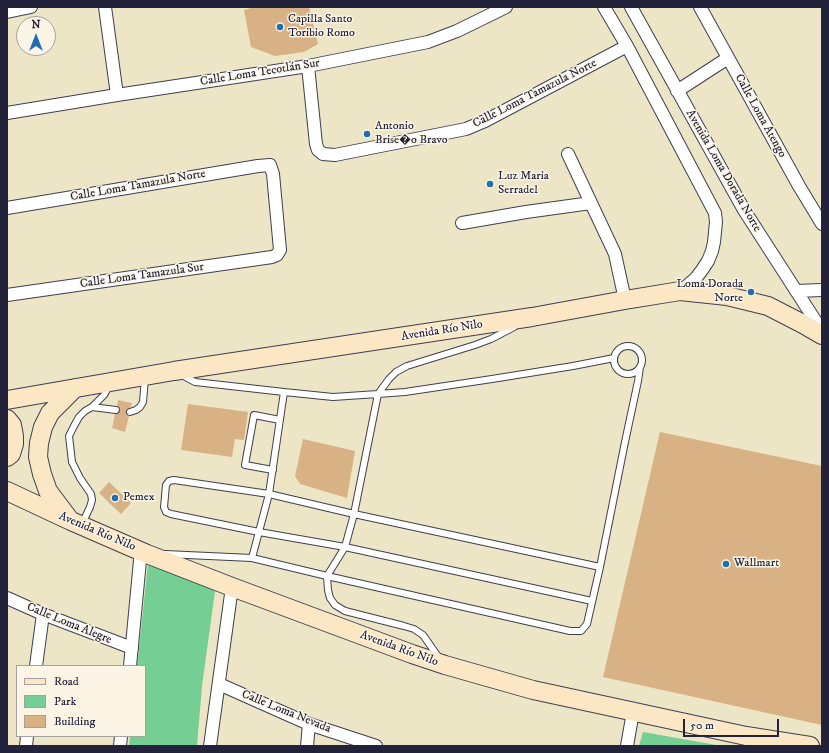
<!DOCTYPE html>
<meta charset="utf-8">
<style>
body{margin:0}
#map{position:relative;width:829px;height:753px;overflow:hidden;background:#ece5c6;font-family:"IM FELL DW Pica",serif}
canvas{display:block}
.frame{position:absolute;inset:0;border:8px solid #22223b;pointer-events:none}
.legend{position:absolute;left:16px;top:665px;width:130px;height:72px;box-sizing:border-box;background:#fcf5e5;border:1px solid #a5a1a1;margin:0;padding:5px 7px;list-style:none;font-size:12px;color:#22223b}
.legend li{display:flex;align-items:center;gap:8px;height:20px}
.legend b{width:20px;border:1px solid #a5a1a1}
.north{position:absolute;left:16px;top:16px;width:40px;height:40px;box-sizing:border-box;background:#fcf5e5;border:1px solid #a5a1a1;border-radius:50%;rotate:0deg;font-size:11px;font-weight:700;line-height:16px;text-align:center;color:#22223b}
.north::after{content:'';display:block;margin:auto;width:14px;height:18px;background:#1f6fb2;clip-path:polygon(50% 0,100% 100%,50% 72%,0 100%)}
.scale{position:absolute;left:683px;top:719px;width:96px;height:18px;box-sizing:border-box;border:2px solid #22223b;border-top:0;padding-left:5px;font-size:12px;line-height:14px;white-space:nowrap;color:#22223b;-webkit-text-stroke:3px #fcf5e5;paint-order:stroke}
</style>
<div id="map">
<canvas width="829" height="753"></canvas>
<div class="frame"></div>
<ul class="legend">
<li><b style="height:5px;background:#fbe7c3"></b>Road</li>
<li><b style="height:11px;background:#75ce94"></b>Park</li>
<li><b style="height:11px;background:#d8b284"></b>Building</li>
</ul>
<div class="north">N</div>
<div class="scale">50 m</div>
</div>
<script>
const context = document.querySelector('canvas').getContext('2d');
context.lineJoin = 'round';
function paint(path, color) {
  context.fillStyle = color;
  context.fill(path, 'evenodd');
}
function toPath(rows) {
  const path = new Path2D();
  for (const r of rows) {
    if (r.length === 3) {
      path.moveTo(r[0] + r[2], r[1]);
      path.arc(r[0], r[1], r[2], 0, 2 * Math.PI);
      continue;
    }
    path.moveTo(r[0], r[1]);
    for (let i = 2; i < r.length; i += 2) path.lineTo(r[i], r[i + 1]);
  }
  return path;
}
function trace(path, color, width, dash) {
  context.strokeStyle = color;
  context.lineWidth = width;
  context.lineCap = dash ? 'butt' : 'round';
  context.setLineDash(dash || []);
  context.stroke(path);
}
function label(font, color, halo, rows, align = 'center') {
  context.font = font + ' "IM FELL DW Pica",serif';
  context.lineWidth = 3;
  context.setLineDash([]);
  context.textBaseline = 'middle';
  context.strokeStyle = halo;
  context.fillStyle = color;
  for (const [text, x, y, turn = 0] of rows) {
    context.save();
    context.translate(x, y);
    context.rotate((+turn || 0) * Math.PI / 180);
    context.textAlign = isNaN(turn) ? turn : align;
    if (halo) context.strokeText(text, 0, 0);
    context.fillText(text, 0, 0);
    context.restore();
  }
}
paint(toPath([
 [148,564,155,565,215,591,202,686,197,746,129,746,130,736,145,736,145,666,137,666],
 [643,732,722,746,639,746]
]), '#75ce94');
paint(toPath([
 [255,7,309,7,318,44,304,52,275,56,251,47,244,10],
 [118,400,132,403,131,407,127,409,126,411,126,414,129,416,125,432,112,428,115,414,118,414,120,411,120,408,117,406],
 [188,404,248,412,244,440,235,439,232,457,181,450],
 [660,432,822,466,822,725,603,677],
 [303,439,355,451,347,498,300,484,295,476],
 [109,482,131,503,121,514,99,493]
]), '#d8b284');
const service = toPath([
 [628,360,14],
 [614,358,573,366,492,379,405,392,378,394,354,514,345,547,327,576,570,631,581,631,587,624,600,567,625,442,638,381,640,367],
 [180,374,195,382,284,392,333,397,378,394,389,379,396,372,407,366,475,345,491,339,514,327],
 [92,407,116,410],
 [130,412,136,410,140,407,143,402,145,378],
 [273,470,245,465,254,415,280,420],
 [82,524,90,507,92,500,91,494,80,478,72,462,69,436,74,426,79,417,85,411,92,407,104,395,109,386],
 [165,554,252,558,327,576,328,590,330,598,335,605,345,611,404,626,414,629,423,635,439,658],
 [252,558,269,494,284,392],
 [592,601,345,547,259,532,171,514,166,512,164,507,166,485,169,481,174,480,269,494,354,514,600,567]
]);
const minor = toPath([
 [105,7,117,95],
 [604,7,627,46,715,213,716,222,714,242,712,251,708,261,702,270,696,278,688,285,680,291],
 [631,7,744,210,822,331],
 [700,7,799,186,822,224],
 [7,12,31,7],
 [308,66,316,144,318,150,323,154,335,155,466,129,485,121,627,46],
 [677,91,728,58],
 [7,113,117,95,308,66,428,42,457,31,506,7],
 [568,154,615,254,625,300],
 [7,208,258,166,270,165,273,174,280,250,277,255,272,257,7,295],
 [462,223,526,212,591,203],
 [796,291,822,290],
 [7,598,43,614,132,648],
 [36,666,43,614],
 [130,666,141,550],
 [219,684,309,724,376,746],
 [26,746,27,736],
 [120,746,121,736],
 [210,746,232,587],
 [307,746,309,724],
 [627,746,633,712]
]);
const secondary = toPath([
 [7,400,174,371,532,317,625,300,680,291,727,296,768,306,803,324,822,335],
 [7,419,12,425,14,436,14,444,11,454,7,457],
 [7,491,71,521,147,554,232,587,412,654,445,665,533,690,746,736,810,746],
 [69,519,48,491,42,474,38,457,39,443,43,427,50,413,75,388]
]);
trace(service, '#403f50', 8);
trace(minor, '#403f50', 14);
trace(secondary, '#403f50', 20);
trace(service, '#fff', 6);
trace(minor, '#fff', 12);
trace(secondary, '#fbe7c3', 18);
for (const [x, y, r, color] of [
 [280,27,4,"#1f6fb2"],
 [367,134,4,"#1f6fb2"],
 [490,184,4,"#1f6fb2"],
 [751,292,4,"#1f6fb2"],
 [115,498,4,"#1f6fb2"],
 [726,564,4,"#1f6fb2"]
]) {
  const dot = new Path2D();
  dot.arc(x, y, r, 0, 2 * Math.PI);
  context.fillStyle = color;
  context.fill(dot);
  trace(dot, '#fcf5e5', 1.5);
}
label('12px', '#22223b', '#fcf5e5', [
 ["Capilla Santo",288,20],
 ["Toribio Romo",288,34],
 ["Antonio",375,127],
 ["Brise�o Bravo",375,141],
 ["Luz Maria",498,177],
 ["Serradel",498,191],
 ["Loma Dorada",743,285,"right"],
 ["Norte",743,299,"right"],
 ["Pemex",123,498],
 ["Wallmart",734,564]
], 'left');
label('12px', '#22223b', '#fcf5e5', [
 ["Calle Loma Tecotlán Sur",260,73,-9],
 ["Calle Loma Tamazula Norte",535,94,-27],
 ["Calle Loma Atengo",760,116,61],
 ["Avenida Loma Dorada Norte",723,171,60],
 ["Calle Loma Tamazula Norte",138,186,-10],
 ["Calle Loma Tamazula Sur",142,276,-8],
 ["Avenida Río Nilo",442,331,-9],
 ["Avenida Río Nilo",97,532,23],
 ["Calle Loma Alegre",69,624,22],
 ["Avenida Río Nilo",399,649,20],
 ["Calle Loma Nevada",286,712,22]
]);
</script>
